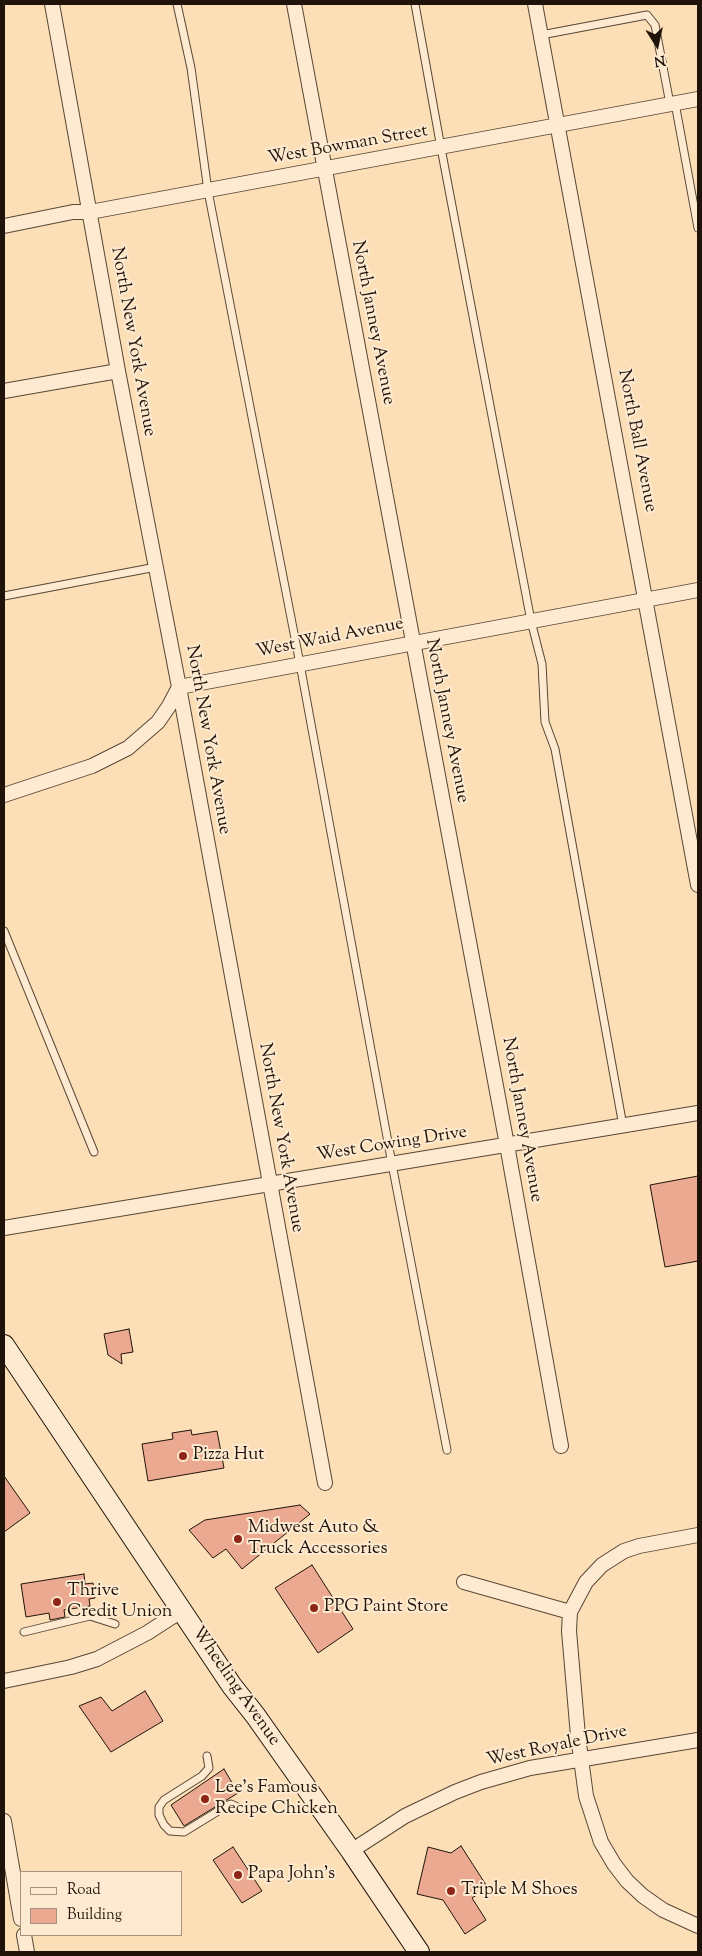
<!DOCTYPE html>
<style>
body{margin:0}
#map{position:relative;width:702px;height:1956px;overflow:hidden;background:#fcdfb6;font-family:"Sorts Mill Goudy",serif}
canvas{display:block}
.frame{position:absolute;inset:0;border:5px solid #20140a;pointer-events:none}
.legend{position:absolute;left:20px;top:1871px;width:162px;height:65px;box-sizing:border-box;background:#fdead0;border:1px solid #a59481;margin:0;padding:6px 9px;list-style:none;font-size:15px;color:#20140a}
.legend li{display:flex;align-items:center;gap:10px;height:25px}
.legend b{width:25px;border:1px solid #a59481}
.north{position:absolute;left:632px;top:20px;width:50px;height:50px;-webkit-text-stroke:4px #fdead0;paint-order:stroke;rotate:170deg;font-size:14px;font-weight:700;line-height:20px;text-align:center;color:#20140a}
.north::after{content:'';display:block;margin:auto;width:18px;height:22px;background:#20140a;clip-path:polygon(50% 0,100% 100%,50% 72%,0 100%)}
</style>
<div id="map">
<canvas width="702" height="1956"></canvas>
<div class="frame"></div>
<ul class="legend">
<li><b style="height:6px;background:#fdead0"></b>Road</li>
<li><b style="height:14px;background:#eca991"></b>Building</li>
</ul>
<div class="north">N</div>
</div>
<script>
const context = document.querySelector('canvas').getContext('2d');
context.lineJoin = 'round';
function paint(path, color) {
  context.fillStyle = color;
  context.fill(path, 'evenodd');
}
function toPath(rows) {
  const path = new Path2D();
  for (const r of rows) {
    path.moveTo(r[0], r[1]);
    for (let i = 2; i < r.length; i += 2) path.lineTo(r[i], r[i + 1]);
  }
  return path;
}
function trace(path, color, width, dash) {
  context.strokeStyle = color;
  context.lineWidth = width;
  context.lineCap = dash ? 'butt' : 'round';
  context.setLineDash(dash || []);
  context.stroke(path);
}
function label(font, color, halo, rows, align = 'center') {
  context.font = font + ' "Sorts Mill Goudy",serif';
  context.lineWidth = 4;
  context.setLineDash([]);
  context.textBaseline = 'middle';
  context.strokeStyle = halo;
  context.fillStyle = color;
  for (const [text, x, y, turn = 0] of rows) {
    context.save();
    context.translate(x, y);
    context.rotate((+turn || 0) * Math.PI / 180);
    context.textAlign = isNaN(turn) ? turn : align;
    if (halo) context.strokeText(text, 0, 0);
    context.fillText(text, 0, 0);
    context.restore();
  }
}
const building = toPath([
 [698,1176,698,1261,665,1267,650,1185,698,1176],
 [129,1329,133,1352,121,1354,122,1364,108,1355,104,1334,129,1329],
 [191,1430,192,1435,217,1431,224,1468,148,1481,142,1444,173,1439,172,1433,191,1430],
 [4,1476,30,1513,4,1532,4,1476],
 [300,1505,310,1514,242,1569,226,1549,213,1558,189,1530,205,1520,300,1505],
 [312,1565,353,1629,318,1653,275,1588,312,1565],
 [84,1574,85,1584,93,1583,95,1598,89,1599,90,1606,64,1610,65,1617,50,1620,49,1613,26,1617,21,1584,84,1574],
 [145,1691,163,1721,111,1752,79,1706,101,1697,112,1711,145,1691],
 [224,1769,238,1793,184,1826,171,1805,224,1769],
 [461,1846,488,1888,472,1898,486,1920,465,1934,443,1900,417,1894,428,1847,451,1853,461,1846],
 [233,1847,262,1891,242,1903,213,1860,233,1847]
]);
paint(building, '#eca991');
trace(building, '#20140a', 1);
const service = toPath([
 [177,4,191,68,208,191,300,664,392,1164,447,1450],
 [415,4,441,148,531,621,542,664,545,722,555,749,623,1126],
 [541,35,647,15,655,25,670,104],
 [675,103,698,228],
 [4,596,156,567],
 [4,931,94,1152],
 [24,1632,90,1616,115,1624],
 [207,1756,209,1768,202,1776,164,1800,159,1807,159,1815,164,1825,170,1831,184,1832,228,1805,231,1804,244,1810]
]);
const minor = toPath([
 [52,4,118,371,179,687,325,1483],
 [294,4,507,1145,561,1446],
 [535,4,698,885],
 [4,226,73,212,90,212,698,99],
 [4,391,118,371],
 [4,795,92,766,128,748,158,722,169,706,179,687,698,590],
 [4,1228,698,1113],
 [698,1535,639,1546,624,1551,602,1565,586,1582,570,1612,569,1631,578,1736,586,1796,601,1842,614,1864,627,1881,643,1896,663,1910,698,1926],
 [464,1582,570,1612],
 [4,1681,71,1667,97,1659,147,1633,181,1611],
 [4,1821,21,1919],
 [351,1851,405,1816,455,1792,481,1782,530,1768,698,1740],
 [24,1935,27,1952]
]);
const secondary = toPath([
 [4,1345,232,1686,255,1715,351,1851,419,1952]
]);
trace(service, '#574735', 9);
trace(minor, '#574735', 16);
trace(secondary, '#20140a', 22);
trace(service, '#fdead0', 7);
trace(minor, '#fdead0', 14);
trace(secondary, '#fdead0', 20);
for (const [x, y, r, color] of [
 [183,1456,5,"#8f2418"],
 [238,1539,5,"#8f2418"],
 [57,1602,5,"#8f2418"],
 [314,1608,5,"#8f2418"],
 [205,1799,5,"#8f2418"],
 [238,1875,5,"#8f2418"],
 [451,1891,5,"#8f2418"]
]) {
  const dot = new Path2D();
  dot.arc(x, y, r, 0, 2 * Math.PI);
  context.fillStyle = color;
  context.fill(dot);
  trace(dot, '#fdead0', 2);
}
label('18px', '#20140a', '#fdead0', [
 ["West Bowman Street",348,146,-10],
 ["North Janney Avenue",372,323,79],
 ["North New York Avenue",132,342,80],
 ["North Ball Avenue",636,441,79],
 ["West Waid Avenue",330,639,-11],
 ["North Janney Avenue",446,721,79],
 ["North New York Avenue",207,740,80],
 ["North Janney Avenue",521,1120,80],
 ["North New York Avenue",280,1138,80],
 ["West Cowing Drive",392,1145,-9],
 ["Wheeling Avenue",235,1687,55],
 ["West Royale Drive",557,1747,-12]
]);
label('18px', '#20140a', '#fdead0', [
 ["Pizza Hut",193,1456],
 ["Midwest Auto &",248,1529],
 ["Truck Accessories",248,1550],
 ["Thrive",67,1592],
 ["Credit Union",67,1613],
 ["PPG Paint Store",324,1608],
 ["Lee's Famous",215,1789],
 ["Recipe Chicken",215,1810],
 ["Papa John's",248,1875],
 ["Triple M Shoes",461,1891]
], 'left');
</script>
